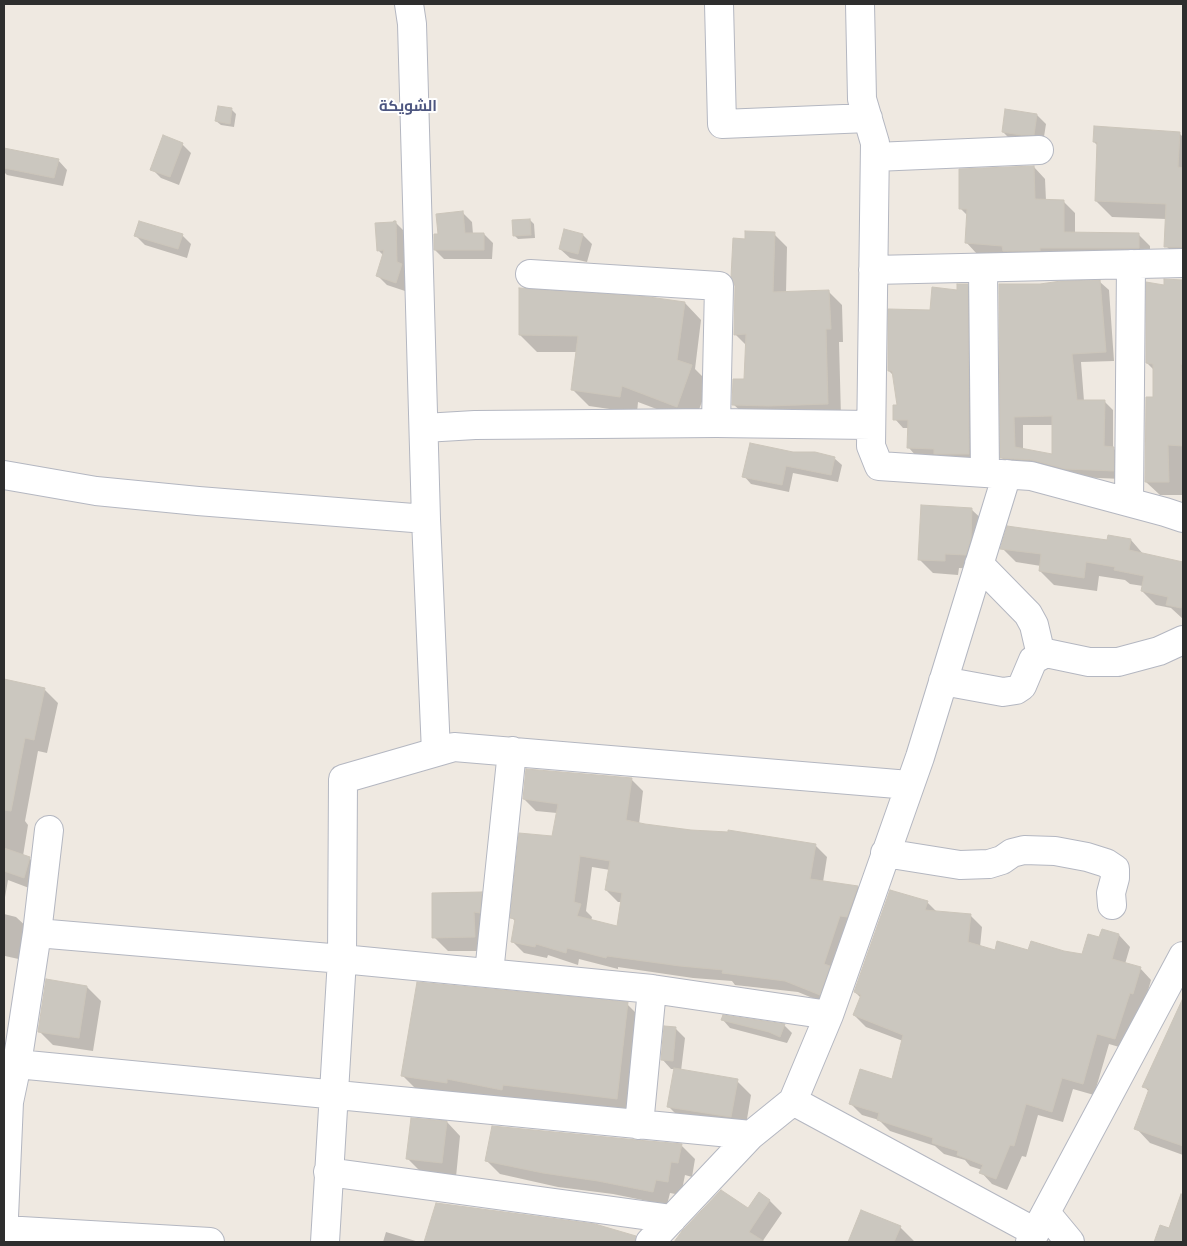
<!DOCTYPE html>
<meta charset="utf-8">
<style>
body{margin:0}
#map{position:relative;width:1187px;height:1246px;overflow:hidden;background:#efe9e1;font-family:"IBM Plex Sans",sans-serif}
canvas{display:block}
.frame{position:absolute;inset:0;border:5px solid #2e2e2e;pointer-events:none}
</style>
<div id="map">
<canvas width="1187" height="1246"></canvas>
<div class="frame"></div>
</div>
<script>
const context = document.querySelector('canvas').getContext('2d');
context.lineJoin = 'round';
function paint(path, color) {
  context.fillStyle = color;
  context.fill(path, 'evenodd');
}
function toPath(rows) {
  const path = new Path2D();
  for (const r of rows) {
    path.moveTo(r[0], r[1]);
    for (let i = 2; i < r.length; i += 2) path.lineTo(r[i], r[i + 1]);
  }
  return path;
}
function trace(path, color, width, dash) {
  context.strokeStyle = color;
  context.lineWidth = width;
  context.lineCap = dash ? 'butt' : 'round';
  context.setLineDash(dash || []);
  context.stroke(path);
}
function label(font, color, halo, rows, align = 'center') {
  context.font = font + ' "IBM Plex Sans",Cairo,sans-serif';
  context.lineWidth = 4;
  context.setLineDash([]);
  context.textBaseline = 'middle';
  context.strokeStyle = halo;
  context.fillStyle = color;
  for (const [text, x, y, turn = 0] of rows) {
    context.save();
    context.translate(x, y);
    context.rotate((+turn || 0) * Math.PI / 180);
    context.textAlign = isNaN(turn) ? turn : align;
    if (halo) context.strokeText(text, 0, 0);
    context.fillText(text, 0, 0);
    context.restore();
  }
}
paint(toPath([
 [232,110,236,114,234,127,221,125,216,121],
 [1037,115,1046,124,1043,143,1012,141,1003,132],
 [1179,133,1183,137,1183,263,1166,246,1166,219,1112,217,1096,201,1098,146,1094,142],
 [182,144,191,153,179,185,161,178,152,169],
 [4,150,58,160,67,170,63,186,7,175,4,172],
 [1034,167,1045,179,1046,201,1063,201,1075,213,1075,234,1139,235,1150,246,1150,259,977,254,966,242,968,216,961,209],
 [463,213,472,222,473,234,484,234,493,243,492,259,444,259,435,250,439,235],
 [530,220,534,224,535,238,518,239,514,235],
 [396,223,404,231,411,274,405,291,387,285,378,276,384,256,378,250],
 [774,234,787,247,786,293,829,292,842,305,843,342,839,342,841,417,747,417,733,404,746,380,747,346,735,334,746,240],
 [182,235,191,244,187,258,145,245,136,236],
 [583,235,592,244,587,262,570,258,560,249],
 [1166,280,1183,282,1182,495,1160,495,1146,482,1155,398,1154,370,1147,363],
 [1100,282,1109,290,1114,361,1081,362,1084,401,1104,401,1113,410,1113,448,1122,457,1122,479,1075,477,1010,467,1002,458,1040,285],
 [1023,425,1053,425,1053,455,1023,449],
 [967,285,976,293,977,463,917,457,909,448,909,428,903,428,895,419,898,407,894,376,889,371,931,311],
 [685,303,701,320,695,369,709,383,694,423,638,402,637,413,589,406,572,389,577,352,537,352,520,335],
 [793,454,834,458,842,465,838,482,793,473,789,492,751,484,744,476],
 [972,510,986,523,979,569,959,568,958,575,933,573,919,559],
 [1109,536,1131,540,1144,555,1183,563,1183,619,1171,608,1156,605,1142,591,1143,586,1130,584,1125,580,1099,576,1097,591,1054,585,1040,571,1041,566,1016,562,1002,548,1108,542],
 [4,680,45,690,58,703,47,753,38,751,25,821,28,825,23,856,29,858,43,872,37,891,8,880,4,903],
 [631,779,643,791,639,824,815,845,827,857,823,882,857,887,869,899,832,1006,798,992,735,985,732,981,693,978,618,967,618,969,579,959,578,965,548,955,547,958,524,953,512,941,516,922,512,918,553,838,557,813,536,811,524,799],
 [592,867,610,870,606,890,618,902,622,902,618,928,591,921,592,917,586,911],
 [481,894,495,908,488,951,448,951,434,937],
 [927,902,937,912,970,915,982,927,980,947,995,952,1063,952,1083,956,1100,938,1102,930,1119,935,1130,947,1125,964,1140,968,1151,980,1144,1005,1141,1004,1126,1049,1109,1044,1094,1095,1073,1089,1063,1122,1038,1115,1026,1157,1022,1156,1007,1190,992,1184,981,1172,982,1170,970,1166,965,1160,944,1154,935,1146,890,1131,879,1120,862,1115,850,1103,893,1081,903,1041,866,1027,854,1015,861,998,855,992],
 [4,914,16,917,30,930,23,960,5,956,4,960],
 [87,987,101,1001,93,1051,53,1045,39,1031],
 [1183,1001,1183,1155,1150,1143,1136,1128,1149,1092,1144,1086],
 [627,1004,641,1018,631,1112,517,1098,515,1104,461,1092,460,1097,416,1089,402,1075],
 [723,1020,784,1025,792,1033,787,1043,730,1028],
 [665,1027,676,1029,685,1038,681,1071,737,1081,751,1095,745,1131,682,1120,668,1106,675,1069,671,1069,662,1059],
 [447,1122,460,1136,456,1177,421,1172,407,1158],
 [681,1145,695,1159,692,1177,685,1175,681,1195,670,1193,667,1205,613,1194,558,1187,500,1174,486,1160],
 [1183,1193,1183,1242,1155,1242,1161,1226,1170,1230],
 [759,1194,770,1201,782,1213,762,1242,676,1242,683,1231,748,1210],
 [437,1204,618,1232,628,1242,425,1242],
 [861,1212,900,1227,914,1241,913,1242,850,1242],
 [386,1232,419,1242,383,1242]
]), '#0003');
const building = toPath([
 [218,106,232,108,230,124,215,121,218,106],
 [1005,109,1037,114,1034,135,1021,135,1002,132,1005,109],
 [1094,126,1180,132,1178,167,1183,168,1183,247,1164,247,1166,204,1095,201,1097,142,1093,142,1094,126],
 [163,135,183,143,170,177,150,170,163,135],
 [4,148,59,159,54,178,4,168,4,148],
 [1034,166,1035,199,1064,200,1064,232,1139,233,1139,248,1040,248,1040,251,1003,251,1002,246,965,243,967,209,959,209,959,169,1034,166],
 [463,211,465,233,484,233,484,250,434,250,434,234,438,234,436,214,463,211],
 [530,219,531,235,513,236,512,220,530,219],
 [139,221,183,234,178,249,134,236,139,221],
 [394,221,396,221,397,262,402,264,396,283,376,276,384,250,377,251,375,223,393,222,394,221],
 [564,229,583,234,578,254,559,249,564,229],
 [745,231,775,232,773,292,829,290,831,329,826,329,828,404,769,406,732,405,733,379,744,379,746,334,734,335,735,286,731,277,733,238,745,239,745,231],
 [1164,279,1183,280,1183,365,1181,364,1183,446,1168,445,1169,482,1145,482,1146,397,1153,397,1153,364,1146,363,1146,282,1164,285,1164,279],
 [1100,280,1106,352,1072,354,1077,400,1105,400,1104,446,1114,447,1114,471,1065,469,1032,460,1000,458,999,284,1040,284,1061,281,1100,280],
 [1052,416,1052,454,1015,447,1014,417,1052,416],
 [957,284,968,284,969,454,934,454,934,449,907,448,908,420,893,420,893,405,897,405,892,371,888,371,888,309,930,310,932,287,957,290,957,284],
 [519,288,649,297,685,302,677,360,692,365,677,407,622,386,620,397,571,390,578,336,519,335,519,288],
 [750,443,793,452,815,452,835,457,831,475,786,466,782,485,742,477,750,443],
 [921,505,972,508,971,539,966,555,945,554,945,561,918,560,921,505],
 [1007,526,1107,540,1108,535,1131,539,1129,550,1183,562,1183,597,1181,608,1166,605,1168,597,1141,591,1144,576,1114,570,1115,567,1086,562,1084,578,1039,571,1041,554,1000,549,1007,526],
 [4,679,45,688,34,740,25,738,11,811,4,810,4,679],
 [526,769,632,778,626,820,645,824,691,830,728,832,728,830,816,844,810,879,858,886,847,917,840,916,824,964,830,966,820,995,785,981,722,973,723,970,680,966,607,956,606,958,567,948,566,953,536,944,535,947,511,942,515,919,510,918,519,833,552,836,558,804,523,799,526,769],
 [580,856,610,861,605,890,622,893,617,926,577,916,581,904,574,902,580,856],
 [4,848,30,857,24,878,4,871,4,848],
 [890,890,928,901,925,910,971,914,968,942,995,950,997,941,1028,950,1031,941,1064,951,1082,954,1088,934,1099,937,1102,929,1119,934,1112,959,1141,967,1133,994,1130,993,1115,1039,1097,1034,1083,1084,1062,1078,1052,1112,1026,1104,1014,1146,1010,1145,996,1179,979,1173,983,1165,957,1155,958,1151,932,1143,933,1138,877,1120,879,1113,849,1104,860,1069,892,1079,903,1035,853,1015,861,995,854,992,890,890],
 [482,892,480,913,474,912,475,937,432,938,432,893,482,892],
 [46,979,87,986,79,1038,38,1032,46,979],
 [417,982,628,1002,617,1099,503,1085,502,1090,447,1079,447,1083,401,1076,417,982],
 [1183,998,1183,1146,1134,1129,1149,1089,1142,1087,1183,998],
 [723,1015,785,1024,780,1037,769,1032,721,1020,723,1015],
 [664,1026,676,1027,673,1061,661,1060,664,1026],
 [674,1068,738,1079,731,1117,667,1107,674,1068],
 [411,1118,447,1121,442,1163,406,1159,411,1118],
 [492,1126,637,1140,682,1144,678,1163,671,1162,668,1182,656,1180,653,1192,598,1181,543,1173,485,1161,492,1126],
 [721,1190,748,1208,759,1192,770,1200,749,1232,765,1242,674,1242,682,1231,721,1190],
 [1181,1194,1183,1195,1183,1242,1154,1242,1160,1225,1169,1228,1181,1194],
 [436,1203,595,1224,636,1236,635,1242,424,1242,436,1203],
 [861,1210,901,1226,894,1242,848,1242,861,1210]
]);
paint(building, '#cbc7bf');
trace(building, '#cbc5ba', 1);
const minor = toPath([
 [409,4,412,24,426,519,436,752],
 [719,4,722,124,868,118],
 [860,4,862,99,875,143,871,446,879,466,1031,476,1165,512,1183,518],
 [875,157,1039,150],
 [983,268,985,473],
 [873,270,1183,263],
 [530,274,719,286,716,423],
 [424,428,475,425,716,423,871,425],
 [4,475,96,491,198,501,426,519],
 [1129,502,1131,264],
 [979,564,1028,614,1034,625,1041,655],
 [943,681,1003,692,1016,690,1022,686,1033,660,1046,653,1089,662,1118,662,1159,651,1183,640],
 [885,853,960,865,989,864,1002,860,1012,853,1024,850,1055,851,1087,857,1106,863,1115,869,1115,878,1111,893,1112,905],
 [37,933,342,959,652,989,829,1015],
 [489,973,512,751],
 [17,1064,751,1135],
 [793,1101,1035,1232],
 [639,1125,652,989],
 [328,1172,672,1219],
 [1046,1213,1070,1242],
 [4,1217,9,1102,17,1064,37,933,49,830],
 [4,1230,210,1242],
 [325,1242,342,959,343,779,454,747,909,785],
 [650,1242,751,1135,793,1101,829,1015,920,757,1007,474],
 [1030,1242,1183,956]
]);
trace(minor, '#b4b7c1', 30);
trace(minor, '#fff', 28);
label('bold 15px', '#4d5680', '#fff', [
 ["الشويكة",408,107]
]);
</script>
